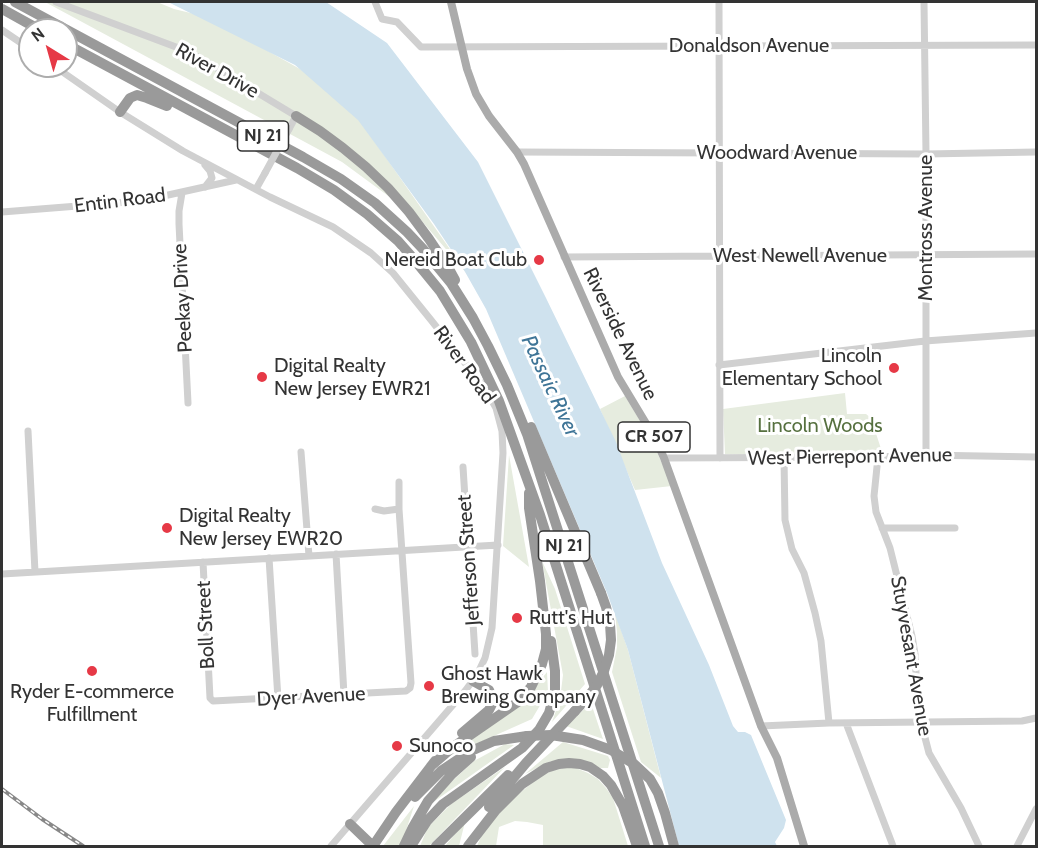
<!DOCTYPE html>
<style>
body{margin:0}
#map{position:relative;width:1038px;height:848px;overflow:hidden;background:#fff;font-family:Cabin,sans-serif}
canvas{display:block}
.frame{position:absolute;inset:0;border:3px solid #333;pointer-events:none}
.north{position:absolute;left:18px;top:18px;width:60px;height:60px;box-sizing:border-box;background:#fff;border:2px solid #adadad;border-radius:50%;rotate:323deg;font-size:16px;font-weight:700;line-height:24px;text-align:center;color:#333}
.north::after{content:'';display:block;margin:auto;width:21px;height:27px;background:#e63946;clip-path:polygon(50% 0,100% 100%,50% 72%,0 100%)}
</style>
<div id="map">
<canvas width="1038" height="848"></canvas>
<div class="frame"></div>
<div class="north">N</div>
</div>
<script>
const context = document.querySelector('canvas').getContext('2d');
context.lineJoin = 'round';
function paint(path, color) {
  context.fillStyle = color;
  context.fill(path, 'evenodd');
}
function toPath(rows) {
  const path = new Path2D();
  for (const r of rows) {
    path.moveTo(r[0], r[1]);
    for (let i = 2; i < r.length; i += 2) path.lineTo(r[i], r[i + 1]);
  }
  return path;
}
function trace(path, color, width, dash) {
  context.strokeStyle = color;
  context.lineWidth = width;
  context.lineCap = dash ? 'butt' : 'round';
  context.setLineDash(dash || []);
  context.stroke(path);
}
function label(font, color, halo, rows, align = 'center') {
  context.font = font + ' Cabin,sans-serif';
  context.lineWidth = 6;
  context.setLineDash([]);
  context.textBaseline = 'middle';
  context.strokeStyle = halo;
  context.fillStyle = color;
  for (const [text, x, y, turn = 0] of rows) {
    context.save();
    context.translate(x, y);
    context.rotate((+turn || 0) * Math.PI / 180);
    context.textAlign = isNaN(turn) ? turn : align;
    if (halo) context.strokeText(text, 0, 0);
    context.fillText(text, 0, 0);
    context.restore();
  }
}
paint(toPath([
 [45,2,157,2,174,9,207,17,300,69,345,99,468,275,421,220,342,162],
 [845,393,847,414,866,414,871,418,883,455,874,457,725,454,723,409],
 [625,396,652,441,672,486,635,490,600,409],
 [509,455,529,567,503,546],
 [542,561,555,589,585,684,552,722,560,699,563,675],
 [615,613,628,650,661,778,641,762,612,672,617,647,617,632],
 [547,672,548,692,532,719,449,756,524,701],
 [591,703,603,739,566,726],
 [563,742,608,756,610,760,608,768,600,768,589,762,551,761,525,774],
 [505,744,514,745,432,803,448,785,474,761],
 [505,767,429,846,420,846,428,827,451,804],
 [564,768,576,768,588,773,598,779,606,788,613,798,628,846,543,846,543,825,527,822,515,821,499,827,496,846,477,846,483,832,511,800,542,775,554,770],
 [414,806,401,846,383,846],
 [465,822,459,846,445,846]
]), '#e6ecdf');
paint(toPath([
 [168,2,326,2,387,43,478,162,546,298,616,442,662,563,709,665,733,726,738,732,745,732,751,735,786,820,784,828,775,842,777,846,679,846,628,650,607,593,486,309,460,263,434,224,358,120,295,65]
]), '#cfe2ee');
trace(toPath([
 [56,2,176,47,200,58,296,116,289,129],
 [375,2,382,19,397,22,421,47,1036,45],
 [719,2,720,458],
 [924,2,926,154,926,455],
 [2,30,30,49],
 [54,66,120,112,183,151,270,197,333,227,371,253,393,273,431,320,484,387,496,408,502,431,503,453,492,628,485,658,477,675,465,691,331,846],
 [517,152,926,154,1036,152],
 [205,165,210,171,212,178,205,187],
 [256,189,265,173],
 [182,193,179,211,179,224,188,403],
 [2,212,141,201,236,180],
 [564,257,1036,254],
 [719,365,925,341,1036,333],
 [28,431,35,572],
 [301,452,309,556],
 [878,457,874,496,876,512,890,548,912,636,915,654,918,711,929,753,961,808,979,846],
 [664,458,878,457,926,455,1036,457],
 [784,458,785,520,792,549,804,573,815,613,821,641,829,723],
 [463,467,475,654],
 [375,509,384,511,399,509],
 [882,528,955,528],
 [336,554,344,695],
 [269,558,278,699],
 [203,562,210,698,213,701,406,691,410,688,411,683,399,509,399,482],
 [2,574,498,545],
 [846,723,893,846],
 [761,726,829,723,1022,721,1036,718],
 [1017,846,1036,809]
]), '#d0d0d0', 7);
trace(toPath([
 [451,2,467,69,476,94,489,116,517,152,524,164,618,377,656,440,664,458,761,726,777,758,804,846]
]), '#ababab', 8);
trace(toPath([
 [15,2,303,157,341,179,375,203,407,232,423,249,451,283,473,318,488,346,507,385,527,434,659,846],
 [2,9,40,30],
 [66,44,297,168,334,190,367,214,398,241,413,258,440,291,471,342,499,401,540,515,645,846],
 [120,112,130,98,137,95,147,98,167,106],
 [296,116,320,131,343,148,366,167,388,188,409,212,429,239,449,269,455,280],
 [531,427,601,593],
 [462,733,489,710,492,704,492,698,489,690,473,681],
 [431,766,453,747,518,702,531,687,542,664,546,649,546,634,540,581,529,508,529,493],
 [415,797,441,771,471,751,494,741,527,736],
 [489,807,526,763,575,711],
 [350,824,373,846],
 [373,846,396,812,435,761],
 [404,846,413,827,428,801,452,774,471,757],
 [411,846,427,821,443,804,522,748,539,730,549,713,555,691,555,671,551,641],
 [436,846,508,775],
 [468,846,496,810,522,784,546,768,559,764,569,763,580,764,590,767,603,776,611,785,623,806,637,846]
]), '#9a9a9a', 10);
const rail = toPath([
 [2,789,42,819,83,846]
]);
trace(rail, '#888', 4);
trace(rail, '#fff', 1.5, [4.5]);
trace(toPath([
 [265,173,289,129]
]), '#d0d0d0', 7);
trace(toPath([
 [575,711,588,697,597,685,604,671,609,655,611,640,610,624,606,607,601,593],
 [527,736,551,735,583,740,611,750,634,764,650,779,658,793,665,813,674,846]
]), '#9a9a9a', 10);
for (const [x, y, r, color] of [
 [539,260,6,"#e63946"],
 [894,368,6,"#e63946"],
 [262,377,6,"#e63946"],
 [167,528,6,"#e63946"],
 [517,618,6,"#e63946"],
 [92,671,6,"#e63946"],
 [429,686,6,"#e63946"],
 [397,746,6,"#e63946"]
]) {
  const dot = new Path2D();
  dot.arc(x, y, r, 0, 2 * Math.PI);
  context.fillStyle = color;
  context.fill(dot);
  trace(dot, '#fff', 2);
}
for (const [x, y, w] of [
 [263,136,51],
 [654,437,72],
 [564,546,51]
]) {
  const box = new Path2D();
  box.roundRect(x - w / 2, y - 15, w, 30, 4.5);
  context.fillStyle = '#fff';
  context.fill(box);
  trace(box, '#333', 1.5);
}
label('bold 18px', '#333', null, [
 ["NJ 21",263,136],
 ["CR 507",654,437],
 ["NJ 21",564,546]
]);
label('20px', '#333', '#fff', [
 ["Donaldson Avenue",749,46],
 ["River Drive",217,71,29],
 ["Woodward Avenue",777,153],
 ["Entin Road",120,201,-7],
 ["Montross Avenue",926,228,-90],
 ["West Newell Avenue",800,256],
 ["Peekay Drive",183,298,-93],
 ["Riverside Avenue",620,334,64],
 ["River Road",464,365,54],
 ["West Pierrepont Avenue",850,457,-1],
 ["Jefferson Street",469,560,-94],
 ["Boll Street",206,625,-93],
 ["Stuyvesant Avenue",911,656,80],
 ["Dyer Avenue",311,697,-3]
]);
label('20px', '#333', '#fff', [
 ["Nereid Boat Club",527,260,"right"],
 ["Lincoln",882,356,"right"],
 ["Elementary School",882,379,"right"],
 ["Digital Realty",274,366],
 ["New Jersey EWR21",274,389],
 ["Digital Realty",179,516],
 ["New Jersey EWR20",179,539],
 ["Rutt's Hut",529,618],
 ["Ghost Hawk",441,674],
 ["Brewing Company",441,697],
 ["Ryder E-commerce",92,692,"center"],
 ["Fulfillment",92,715,"center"],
 ["Sunoco",409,746]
], 'left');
label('20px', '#56703f', '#fff', [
 ["Lincoln Woods",820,426]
]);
label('italic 21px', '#3f7597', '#fff', [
 ["Passaic River",550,386,65]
]);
</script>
